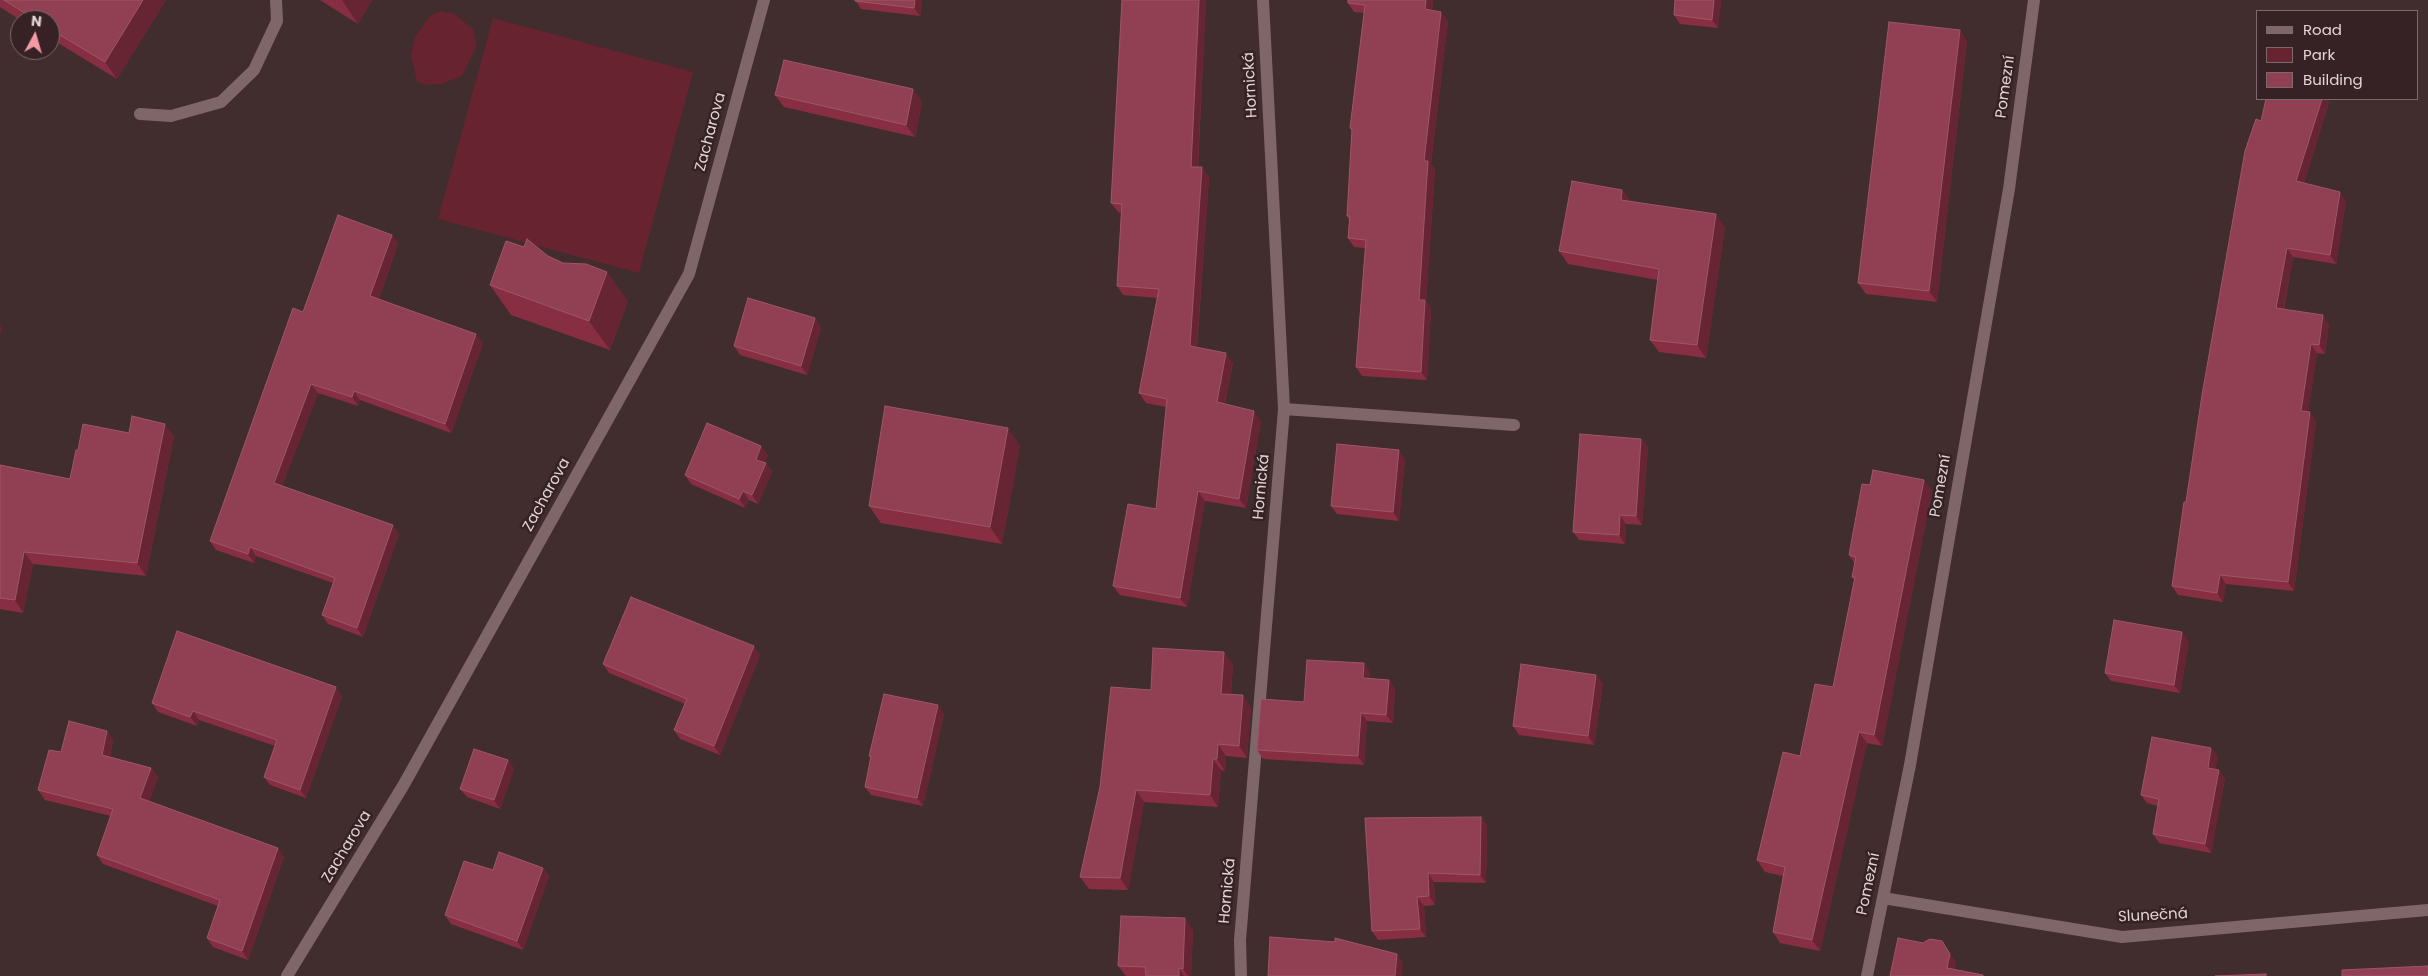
<!DOCTYPE html>
<meta charset="utf-8">
<style>
body{margin:0}
#map{position:relative;width:2428px;height:976px;overflow:hidden;background:#412c2e;font-family:Poppins,sans-serif}
canvas{display:block}
.legend{position:absolute;left:2256px;top:10px;width:162px;height:90px;box-sizing:border-box;background:#362224;border:1px solid #7b696b;margin:0;padding:6px 9px;list-style:none;font-size:15px;color:#e2d4d5}
.legend li{display:flex;align-items:center;gap:10px;height:25px}
.legend b{width:25px;border:1px solid #7b696b}
.north{position:absolute;left:10px;top:10px;width:50px;height:50px;box-sizing:border-box;background:#362224;border:1px solid #7b696b;border-radius:50%;rotate:6deg;font-size:14px;font-weight:700;line-height:20px;text-align:center;color:#e2d4d5}
.north::after{content:'';display:block;margin:auto;width:18px;height:22px;background:#f49aa6;clip-path:polygon(50% 0,100% 100%,50% 72%,0 100%)}
</style>
<div id="map">
<canvas width="2428" height="976"></canvas>
<ul class="legend">
<li><b style="height:6px;background:#7f6669"></b>Road</li>
<li><b style="height:14px;background:#682331"></b>Park</li>
<li><b style="height:14px;background:#913f53"></b>Building</li>
</ul>
<div class="north">N</div>
</div>
<script>
const context = document.querySelector('canvas').getContext('2d');
context.lineJoin = 'round';
function paint(path, color) {
  context.fillStyle = color;
  context.fill(path, 'evenodd');
}
function toPath(rows) {
  const path = new Path2D();
  for (const r of rows) {
    path.moveTo(r[0], r[1]);
    for (let i = 2; i < r.length; i += 2) path.lineTo(r[i], r[i + 1]);
  }
  return path;
}
function trace(path, color, width, dash) {
  context.strokeStyle = color;
  context.lineWidth = width;
  context.lineCap = dash ? 'butt' : 'round';
  context.setLineDash(dash || []);
  context.stroke(path);
}
function label(font, color, halo, rows, align = 'center') {
  context.font = font + ' Poppins,sans-serif';
  context.lineWidth = 5;
  context.setLineDash([]);
  context.textBaseline = 'middle';
  context.strokeStyle = halo;
  context.fillStyle = color;
  for (const [text, x, y, turn = 0] of rows) {
    context.save();
    context.translate(x, y);
    context.rotate((+turn || 0) * Math.PI / 180);
    context.textAlign = isNaN(turn) ? turn : align;
    if (halo) context.strokeText(text, 0, 0);
    context.fillText(text, 0, 0);
    context.restore();
  }
}
paint(toPath([
 [441,11,454,14,473,29,477,46,462,76,441,84,428,85,417,82,411,55,415,37,430,16],
 [493,18,693,72,639,273,438,219]
]), '#682331');
trace(toPath([
 [140,114,171,116,221,102,254,70,277,21,276,0],
 [1284,409,1514,425],
 [1883,898,2122,937,2428,910],
 [287,976,403,786,689,274,764,0],
 [1241,976,1240,940,1284,409,1263,0],
 [1867,976,1910,765,2009,189,2034,0]
]), '#7f6669', 12);
paint(toPath([
 [0,0,166,0,117,79,50,38,50,20,20,20,0,7],
 [320,0,372,0,358,24],
 [855,0,922,0,920,16,861,9],
 [1122,0,1206,0,1198,167,1209,177,1197,348,1233,363,1225,404,1261,421,1246,508,1205,501,1187,607,1120,595,1113,586,1156,509,1166,407,1146,403,1139,393,1157,298,1123,295,1117,286,1121,213,1118,212,1111,203],
 [1348,0,1433,0,1432,10,1448,21,1431,164,1435,170,1426,301,1431,309,1427,380,1362,376,1356,367,1365,248,1354,247,1348,238,1349,220,1347,216,1352,132,1350,128,1364,13,1354,12,1348,3],
 [1675,0,1721,0,1718,28,1680,24,1674,15],
 [1967,41,1937,302,1866,294,1858,283],
 [913,89,922,102,915,137,784,107,775,95],
 [2266,99,2326,99,2329,103,2304,183,2346,201,2336,264,2293,257,2284,309,2329,324,2325,354,2317,353,2308,412,2316,421,2294,591,2226,584,2223,602,2178,595,2172,586,2186,502,2261,121],
 [1622,190,1631,202,1725,227,1706,358,1659,352,1650,340,1658,280,1568,264,1559,251],
 [392,235,398,244,379,299,483,343,451,433,360,400,358,406,318,393,282,486,399,534,363,637,328,624,322,615,333,583,256,556,254,563,216,550,210,541,303,312],
 [548,256,563,263,628,301,610,350,511,315,490,285],
 [815,318,821,327,807,375,740,355,734,346],
 [129,433,174,436,146,576,33,564,23,613,0,609,0,465,70,479,78,450],
 [1641,439,1648,447,1642,525,1626,524,1625,544,1579,540,1573,532],
 [1020,445,1002,544,881,523,869,506],
 [768,455,764,463,766,463,772,472,758,504,749,500,745,508,691,484,685,475],
 [1405,459,1399,521,1337,514,1331,506],
 [1924,480,1932,491,1882,746,1867,743,1820,951,1780,943,1773,932,1783,876,1765,872,1757,860,1800,756,1833,687,1854,580,1852,577,1855,564,1849,555,1870,485],
 [2189,641,2180,693,2111,681,2105,673],
 [760,655,720,755,680,739,674,730,685,704,609,673,603,664],
 [1233,664,1231,694,1251,707,1247,758,1226,756,1225,771,1221,770,1218,807,1144,802,1128,890,1089,889,1080,877,1100,787,1151,690],
 [1370,672,1369,679,1389,680,1395,689,1393,723,1367,721,1364,765,1263,759,1257,750,1304,702],
 [1603,683,1594,745,1519,735,1513,726],
 [342,696,306,798,270,785,264,777,275,746,199,720,197,726,158,712,152,703],
 [944,714,923,806,871,795,865,787,871,758,869,756],
 [107,731,113,740,110,757,151,768,158,777,149,802,284,857,248,960,213,947,207,938,218,906,103,864,97,855,111,816,45,800,38,790,61,752],
 [2218,756,2215,769,2225,778,2211,853,2159,843,2153,834,2158,806,2147,803,2141,795],
 [508,760,514,769,500,809,467,797,460,789],
 [1481,817,1487,826,1486,883,1434,882,1435,905,1424,906,1426,937,1378,940,1372,931],
 [543,868,549,876,523,950,451,924,445,915,493,870],
 [1193,930,1191,976,1126,976,1118,966]
]), '#872e43');
paint(toPath([
 [143,0,166,0,117,79,105,62],
 [342,0,372,0,358,24],
 [915,0,922,0,920,16,914,8],
 [1199,0,1206,0,1197,177,1191,167],
 [1426,0,1433,0,1431,18,1425,9],
 [1714,0,1721,0,1718,28,1712,20],
 [1441,12,1448,21,1431,164,1435,170,1426,301,1431,309,1427,380,1421,372,1419,300,1424,161],
 [1960,30,1967,41,1937,302,1929,291],
 [913,89,922,102,915,137,906,125],
 [2322,99,2326,99,2329,103,2302,190,2296,181],
 [1202,167,1209,177,1196,356,1190,346],
 [1622,190,1631,203,1621,200],
 [2340,192,2346,201,2336,264,2330,255],
 [1716,214,1725,227,1706,358,1697,345],
 [392,235,398,244,377,305,370,296],
 [2287,248,2293,257,2282,316,2276,308],
 [607,272,628,301,610,350,589,321],
 [2323,315,2329,324,2325,354,2319,345],
 [815,318,821,327,807,375,801,366],
 [0,325,2,328,0,336],
 [476,334,483,343,451,433,445,424],
 [2311,344,2317,353,2307,419,2301,411],
 [1226,353,1233,363,1223,412,1217,402],
 [311,384,318,393,280,491,274,483],
 [354,391,360,400,358,406,352,397],
 [1254,411,1261,421,1246,508,1239,499],
 [2310,412,2316,421,2294,591,2288,582],
 [165,424,174,436,146,576,137,563],
 [1008,428,1020,445,1002,544,990,527],
 [1641,439,1648,447,1642,525,1636,516],
 [761,446,768,455,762,469,756,460],
 [1399,450,1405,459,1399,521,1393,512],
 [766,463,772,472,758,504,752,495],
 [1924,480,1932,491,1882,746,1874,735],
 [743,491,749,500,745,508,739,499],
 [1198,491,1205,501,1187,607,1180,598],
 [1620,515,1626,524,1625,544,1619,535],
 [393,525,399,534,363,637,357,628],
 [250,547,256,556,254,563,248,554],
 [24,552,33,564,23,613,15,600],
 [2220,575,2226,584,2223,602,2217,593],
 [2182,632,2189,641,2180,693,2174,685],
 [754,646,760,655,720,755,714,746],
 [1224,652,1233,664,1230,706,1221,694],
 [1364,663,1370,672,1369,687,1363,678],
 [1596,675,1603,683,1594,745,1588,736],
 [1389,680,1395,689,1393,723,1386,715],
 [336,687,342,696,306,798,300,790],
 [1243,695,1251,707,1247,758,1239,746],
 [938,705,944,714,923,806,917,798],
 [193,711,199,720,197,726,190,717],
 [1361,713,1367,721,1364,765,1358,756],
 [107,731,113,740,108,764,102,755],
 [1859,732,1867,743,1820,951,1812,940],
 [1218,744,1226,756,1225,771,1217,759],
 [2211,748,2218,756,2214,777,2208,768],
 [1213,759,1221,770,1218,807,1210,795],
 [508,760,514,769,500,809,494,800],
 [151,768,158,777,147,808,140,798],
 [2219,770,2225,778,2211,853,2205,844],
 [1136,790,1144,802,1128,890,1120,878],
 [1481,817,1487,826,1486,883,1480,875],
 [278,848,284,857,248,960,242,951],
 [543,868,549,876,523,950,517,941],
 [1428,873,1434,882,1435,905,1429,896],
 [1417,897,1424,906,1426,937,1420,929],
 [1185,918,1193,930,1191,976,1188,976,1183,969],
 [1942,941,1956,962,1954,976,1947,968],
 [1397,954,1403,963,1402,976,1395,976],
 [1179,968,1184,976,1179,976]
]), '#672534');
const building = toPath([
 [4,0,143,0,105,62,50,29,50,20,36,20,4,0],
 [855,0,915,0,914,8,855,1,855,0],
 [1122,0,1199,0,1191,167,1202,167,1190,346,1226,353,1217,402,1254,411,1239,499,1198,491,1180,598,1113,586,1128,504,1156,509,1167,399,1139,393,1159,289,1117,286,1122,204,1111,203,1122,0],
 [1348,0,1426,0,1425,9,1441,12,1424,161,1428,161,1419,300,1425,300,1421,372,1356,367,1366,240,1348,238,1350,216,1347,216,1352,129,1350,128,1365,5,1348,3,1348,0],
 [1675,0,1714,0,1712,20,1674,15,1675,0],
 [1889,22,1960,30,1929,291,1858,283,1889,22],
 [784,60,913,89,906,125,775,95,784,60],
 [2266,99,2322,99,2296,181,2340,192,2330,255,2287,248,2276,308,2323,315,2319,345,2311,344,2301,411,2310,412,2288,582,2220,575,2217,593,2172,586,2184,502,2186,502,2202,395,2245,151,2256,119,2261,121,2266,99],
 [1572,181,1622,190,1621,200,1716,214,1697,345,1650,340,1659,269,1559,251,1572,181],
 [338,215,392,235,370,296,476,334,445,424,354,391,352,397,311,384,274,483,393,525,357,628,322,615,335,578,250,547,248,554,210,541,293,308,303,312,338,215],
 [527,239,548,256,563,263,586,264,607,272,589,321,490,285,506,241,524,247,527,239],
 [748,298,815,318,801,366,734,346,748,298],
 [885,406,1008,428,990,527,869,506,885,406],
 [132,416,165,424,137,563,24,552,15,600,0,598,0,465,70,479,76,450,78,450,83,424,129,433,132,416],
 [707,423,761,446,756,460,766,463,752,495,743,491,739,499,685,475,707,423],
 [1580,434,1641,439,1636,516,1620,515,1619,535,1573,532,1580,434],
 [1337,444,1399,450,1393,512,1331,506,1337,444],
 [1873,470,1924,480,1874,735,1859,732,1812,940,1773,932,1785,867,1757,860,1783,752,1800,756,1815,684,1833,687,1855,577,1852,577,1856,557,1849,555,1862,484,1870,485,1873,470],
 [631,597,754,646,714,746,674,730,687,699,603,664,631,597],
 [2114,620,2182,632,2174,685,2105,673,2114,620],
 [177,631,336,687,300,790,264,777,277,740,193,711,190,717,152,703,177,631],
 [1153,648,1224,652,1221,694,1243,695,1239,746,1218,744,1217,759,1213,759,1210,795,1136,790,1120,878,1080,877,1100,787,1111,687,1151,690,1153,648],
 [1307,660,1364,663,1363,678,1389,680,1386,715,1361,713,1358,756,1257,750,1261,699,1304,702,1307,660],
 [1521,664,1596,675,1588,736,1513,726,1521,664],
 [884,694,938,705,917,798,865,787,871,756,869,756,884,694],
 [69,721,107,731,102,755,151,768,140,798,278,848,242,951,207,938,220,900,97,855,113,809,38,790,49,750,61,752,69,721],
 [2152,737,2211,748,2208,768,2219,770,2205,844,2153,834,2159,799,2141,795,2152,737],
 [474,749,508,760,494,800,460,789,474,749],
 [1481,817,1480,875,1428,873,1429,896,1417,897,1420,929,1372,931,1365,818,1481,817],
 [499,852,543,868,517,941,445,915,464,861,493,870,499,852],
 [1121,916,1185,918,1183,969,1179,968,1179,976,1146,976,1145,967,1118,966,1121,916],
 [1270,937,1335,942,1335,938,1397,954,1395,976,1268,976,1270,937],
 [1898,938,1923,943,1930,939,1942,941,1950,954,1947,968,1983,975,1983,976,1890,976,1898,938],
 [2428,966,2428,976,2342,976,2342,970,2428,966],
 [2266,974,2266,976,2215,976,2266,974]
]);
paint(building, '#913f53');
trace(building, '#9d5767', 1);
label('15px', '#e2d4d5', '#362224', [
 ["Hornická",1251,85,-93],
 ["Pomezní",2006,87,-82],
 ["Zacharova",711,132,-75],
 ["Pomezní",1941,486,-80],
 ["Hornická",1262,487,-85],
 ["Zacharova",547,495,-61],
 ["Zacharova",347,847,-59],
 ["Pomezní",1869,884,-78],
 ["Hornická",1228,891,-85],
 ["Slunečná",2153,916,-3]
]);
</script>
